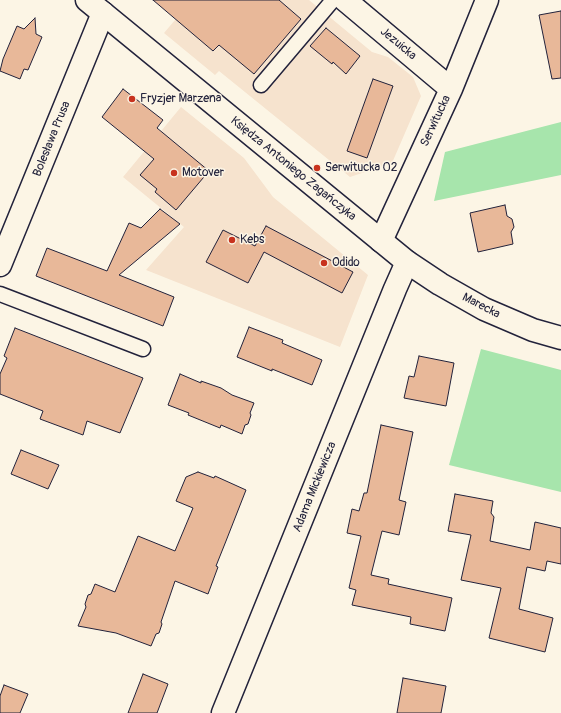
<!DOCTYPE html>
<meta charset="utf-8">
<style>
body{margin:0}
canvas{display:block;background:#fcf5e5}
</style>
<canvas width="561" height="713"></canvas>
<script>
const g = document.querySelector('canvas').getContext('2d');
g.lineJoin = 'round';
function fillPath(path, color) { g.fillStyle = color; g.fill(path, 'evenodd'); }
const shape = rows => new Path2D(rows.map(r => 'M' + r).join(''));
function strokePath(path, color, width, dash) { g.strokeStyle = color; g.lineWidth = width; g.lineCap = dash ? 'butt' : 'round'; g.setLineDash(dash || []); g.stroke(path); }
function write(font, color, halo, rows, align = 'center') {
  g.font = font + ' Pangolin,sans-serif'; g.lineWidth = 3; g.setLineDash([]); g.textBaseline = 'middle'; g.strokeStyle = halo; g.fillStyle = color; for (const [text, x, y, turn = 0] of rows) {
    g.save(); g.translate(x, y); g.rotate((+turn || 0) * Math.PI / 180); g.textAlign = isNaN(turn) ? turn : align; if (halo) g.strokeText(text, 0, 0); g.fillText(text, 0, 0); g.restore();
  }
}
const built = shape([
 [192,0,309,0,372,52,388,57,413,77,421,96,392,163,350,177,219,71,215,75,164,33],
 [181,107,244,158,273,197,368,275,340,347,146,270,184,227,123,177]
]);
const green = shape([
 [561,122,561,175,434,201,445,152],
 [481,349,561,370,561,492,449,465]
]);
const building = shape([
 [153,0,279,0,301,19,254,74,219,45,213,51,153,0],
 [561,11,561,78,552,79,539,15,561,11],
 [35,18,36,34,42,37,28,70,24,69,20,79,0,71,3,59,17,26,24,29,35,18],
 [326,28,360,56,346,74,333,62,332,64,310,46,326,28],
 [373,79,393,86,367,158,347,151,373,79],
 [123,89,163,120,157,128,209,171,176,210,155,192,157,189,140,175,154,159,102,117,123,89],
 [505,205,507,216,512,219,514,227,511,232,513,244,478,252,470,213,505,205],
 [160,209,180,224,119,275,174,297,163,326,36,276,47,248,107,271,129,223,141,228,160,209],
 [266,226,353,272,342,293,264,252,248,283,206,262,223,230,255,246,266,226],
 [249,327,283,340,282,343,322,360,312,385,272,369,272,371,237,357,249,327],
 [15,328,143,378,120,433,87,421,83,435,40,419,43,411,0,394,0,374,7,358,4,356,15,328],
 [419,356,454,363,446,406,404,398,409,376,414,377,419,356],
 [180,374,201,383,201,381,221,388,232,395,254,403,250,413,251,415,248,424,245,425,242,434,221,425,220,428,188,415,189,413,168,405,180,374],
 [381,425,413,432,399,500,406,502,399,535,382,531,371,575,389,579,388,584,452,598,445,631,410,624,411,617,352,605,356,590,349,588,361,536,347,533,352,509,359,511,364,493,367,493,381,425],
 [21,450,59,465,48,489,11,474,21,450],
 [198,472,214,478,215,476,246,490,226,541,216,566,218,567,208,594,175,581,161,622,162,624,159,633,156,634,151,646,116,633,78,626,86,607,85,604,88,595,91,594,95,584,115,592,138,536,175,551,193,508,176,501,186,477,198,472],
 [455,494,493,501,491,513,494,517,490,541,530,550,535,522,561,528,561,564,547,561,545,571,527,567,519,609,553,618,545,652,489,638,501,588,461,580,471,535,448,531,455,494],
 [143,674,168,684,157,713,128,713,143,674],
 [403,678,446,686,441,713,397,713,403,678],
 [4,685,28,694,20,713,0,713,0,696,4,685]
]);
const lane = shape([
 [261,85,333,0],
 [0,294,143,349]
]);
const street = shape([
 [345,0,451,89],
 [381,241,451,89,487,0],
 [0,265,103,13],
 [223,713,395,289,407,262]
]);
const secondary = shape([
 [87,0,407,262,440,284,484,309,533,330,561,338]
]);
const markers = [
 [132,99,4,"#c8321e"],
 [317,168,4,"#c8321e"],
 [174,173,4,"#c8321e"],
 [232,240,4,"#c8321e"],
 [324,263,4,"#c8321e"]
];
const streetNames = [
 ["Jezuicka",398,44,40],
 ["Serwitucka",436,121,-65],
 ["Bolesława Prusa",52,139,-68],
 ["Księdza Antoniego Zagańczyka",293,169,39],
 ["Marecka",481,306,27],
 ["Adama Mickiewicza",315,487,-68]
];
const poiNames = [
 ["Fryzjer Marzena",140,99],
 ["Serwitucka 02",325,168],
 ["Motover",182,173],
 ["Kebs",240,240],
 ["Odido",332,263]
];
fillPath(built, '#f6e3ce');
fillPath(green, '#a7e5ac');
fillPath(building, '#e8b899');
strokePath(building, '#22223b', 1);
strokePath(lane, '#22223b', 17);
strokePath(street, '#22223b', 25);
strokePath(secondary, '#22223b', 25);
strokePath(lane, '#fcf5e5', 14);
strokePath(street, '#fcf5e5', 22);
strokePath(secondary, '#fcf5e5', 22);
for (const [x, y, r, color] of markers) { const dot = new Path2D(); dot.arc(x, y, r, 0, 2 * Math.PI); g.fillStyle = color; g.fill(dot); strokePath(dot, '#fcf5e5', 1.5); }
write('12px', '#22223b', '#fcf5e5', streetNames);
write('12px', '#22223b', '#fcf5e5', poiNames, 'left');
</script>
